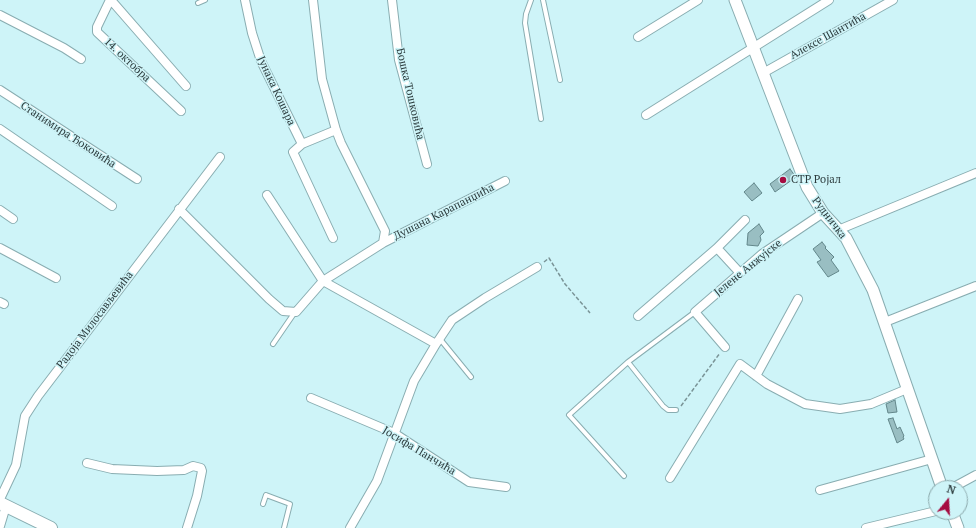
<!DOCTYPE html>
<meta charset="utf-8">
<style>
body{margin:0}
#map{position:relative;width:976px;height:528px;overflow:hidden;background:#cef4f8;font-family:"PT Serif",serif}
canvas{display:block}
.north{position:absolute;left:928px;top:480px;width:40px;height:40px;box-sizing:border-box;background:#cef4f8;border:1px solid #8daaad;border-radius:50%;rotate:18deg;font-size:11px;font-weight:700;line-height:16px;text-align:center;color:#2c3b3d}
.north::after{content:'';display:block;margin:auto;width:14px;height:18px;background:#a50c41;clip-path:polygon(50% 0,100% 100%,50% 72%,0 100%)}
</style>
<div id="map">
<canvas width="976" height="528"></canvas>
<div class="north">N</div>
</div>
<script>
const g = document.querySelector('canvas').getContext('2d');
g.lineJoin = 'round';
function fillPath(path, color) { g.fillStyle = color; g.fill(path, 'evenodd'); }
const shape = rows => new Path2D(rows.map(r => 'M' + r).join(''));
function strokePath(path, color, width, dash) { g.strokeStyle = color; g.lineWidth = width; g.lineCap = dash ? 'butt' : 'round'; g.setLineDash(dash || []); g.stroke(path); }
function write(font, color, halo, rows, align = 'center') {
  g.font = font + ' "PT Serif",serif'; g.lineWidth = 3; g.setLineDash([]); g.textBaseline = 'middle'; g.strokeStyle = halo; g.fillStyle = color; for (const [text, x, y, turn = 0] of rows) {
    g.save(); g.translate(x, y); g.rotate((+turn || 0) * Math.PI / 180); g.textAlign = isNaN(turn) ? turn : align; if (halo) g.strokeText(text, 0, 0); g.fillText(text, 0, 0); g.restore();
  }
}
const building = shape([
 [790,169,796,177,775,192,770,184,790,169],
 [754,183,762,193,752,201,744,192,754,183],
 [759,224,764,232,760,236,761,240,758,246,747,245,748,233,759,224],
 [822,242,826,247,825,248,834,257,831,260,839,271,828,277,817,262,821,260,813,249,822,242],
 [895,400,897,412,888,413,886,404,895,400],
 [893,418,897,429,900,427,904,436,903,437,904,439,897,443,888,419,893,418]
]);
const path = shape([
 [544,262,549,258,565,284,590,313],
 [681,406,720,353]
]);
const service = shape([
 [531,0,526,14,525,23,541,119],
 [543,0,560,80],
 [198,3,205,0],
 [440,339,471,377],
 [273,344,295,312],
 [676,410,668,410,663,406,628,362,695,312],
 [624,476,569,415,628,362],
 [263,504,266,495,290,504,284,528]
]);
const minor = shape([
 [110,0,97,27,97,32,181,111],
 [111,0,186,86],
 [245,0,252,33,261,61,302,144,336,130],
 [313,0,322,79,336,130,341,143,385,231,383,243,323,281,436,344,414,381,377,481,350,528],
 [392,0,399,60,427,164],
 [0,15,64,48,81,59],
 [638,37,698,0],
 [763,73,893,0],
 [0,90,137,179],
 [646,115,829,0],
 [0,129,112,206],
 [302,144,293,152,333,238],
 [179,209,269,299,283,311,296,312,323,281,267,195],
 [0,210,13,219],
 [838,230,976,173],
 [383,243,505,181],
 [0,248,56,278],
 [717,248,740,273],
 [0,302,4,304],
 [638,316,717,248,745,220],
 [885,322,976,286],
 [436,344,452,320,485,298,537,267],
 [725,347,695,312,762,254,823,213],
 [756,376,798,299],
 [311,398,394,433,469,482,506,487],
 [87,463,112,469,157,471,184,470,193,466,201,468,202,471,197,496,187,528],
 [670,478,740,364,767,384,805,404,840,409,871,404,907,389],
 [952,488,976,475],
 [820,490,932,459],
 [0,499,16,465,25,416,38,396,220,157],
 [0,526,6,506],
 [866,528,936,511]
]);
const tertiary = shape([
 [735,0,807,187,823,213,846,238,873,290,942,488],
 [952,512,958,528]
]);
const secondary = shape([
 [0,503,51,528]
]);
const markers = [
 [783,180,4,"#a50c41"]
];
const streetNames = [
 ["Алексе Шантића",828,36,-29],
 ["14. октобра",127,60,43],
 ["Јунака Кошара",276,91,65],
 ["Бошка Тошковића",410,94,77],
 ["Станимира Ђоковића",68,135,33],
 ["Душана Карапанџића",444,212,-27],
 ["Рудничка",829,218,53],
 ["Јелене Анжујске",748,268,-39],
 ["Радоја Милосављевића",95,320,-53],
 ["Јосифа Панчића",419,451,31]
];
const poiNames = [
 ["СТР Ројал",791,180]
];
fillPath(building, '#99bec2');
strokePath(building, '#63878b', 1);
strokePath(service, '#89adb1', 6);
strokePath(minor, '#89adb1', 10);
strokePath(tertiary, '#89adb1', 13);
strokePath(secondary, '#89adb1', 14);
strokePath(path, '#7a9497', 1.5, [4, 2]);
strokePath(service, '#fff', 4);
strokePath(minor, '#fff', 8);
strokePath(tertiary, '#fff', 11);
strokePath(secondary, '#fff', 12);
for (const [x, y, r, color] of markers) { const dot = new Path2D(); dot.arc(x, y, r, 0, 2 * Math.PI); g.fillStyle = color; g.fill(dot); strokePath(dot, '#cef4f8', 1.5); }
write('11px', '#2c3b3d', '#cef4f8', streetNames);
write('11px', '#2c3b3d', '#cef4f8', poiNames, 'left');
</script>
